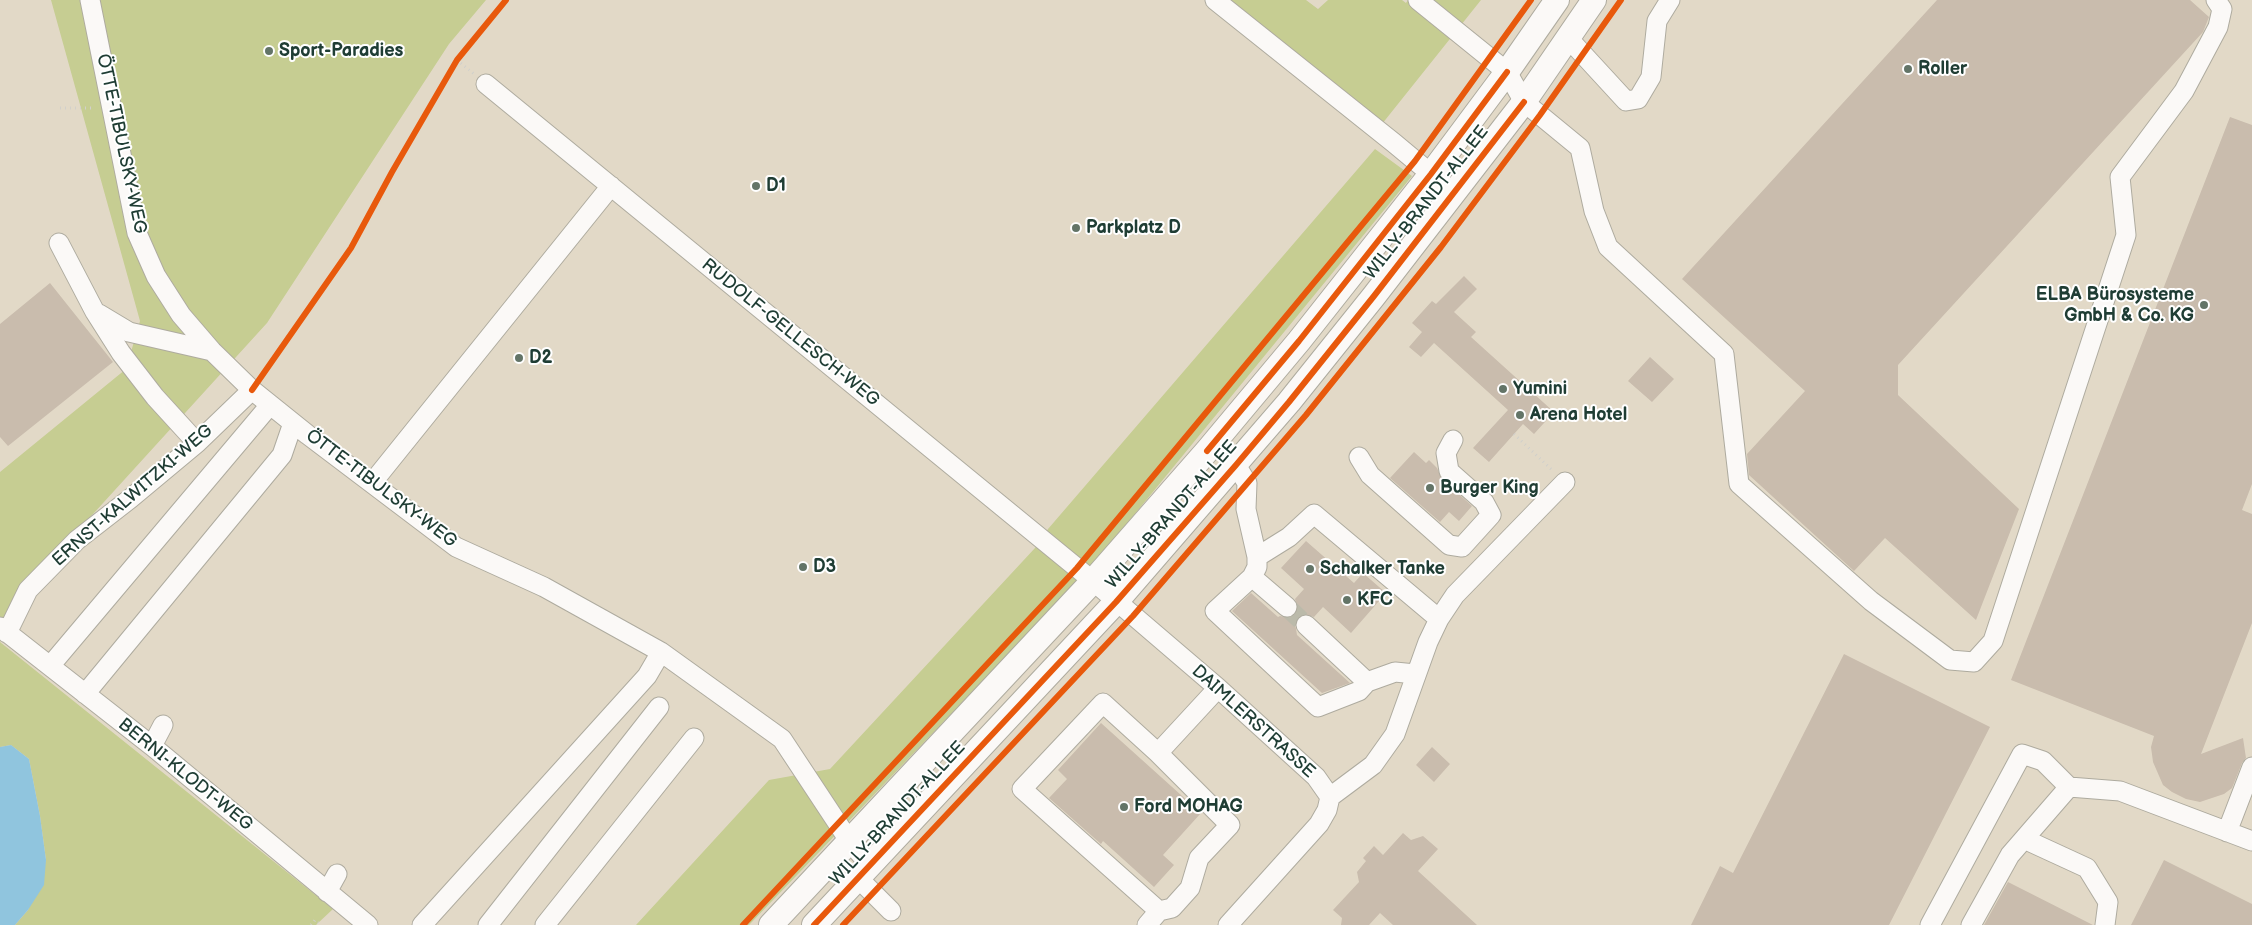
<!DOCTYPE html>
<meta charset="utf-8">
<style>
body{margin:0}
canvas{display:block;background:#e2d9c7}
</style>
<canvas width="2252" height="925"></canvas>
<script>
const g = document.querySelector('canvas').getContext('2d');
g.lineJoin = 'round';
function fillPath(path, color) { g.fillStyle = color; g.fill(path, 'evenodd'); }
const shape = rows => new Path2D(rows.map(r => 'M' + r).join(''));
function strokePath(path, color, width, dash) { g.strokeStyle = color; g.lineWidth = width; g.lineCap = dash ? 'butt' : 'round'; g.setLineDash(dash || []); g.stroke(path); }
function write(font, color, halo, rows, align = 'center') {
  g.font = font + ' "Balsamiq Sans",sans-serif'; g.lineWidth = 4; g.setLineDash([]); g.textBaseline = 'middle'; g.strokeStyle = halo; g.fillStyle = color; for (const [text, x, y, turn = 0] of rows) {
    g.save(); g.translate(x, y); g.rotate((+turn || 0) * Math.PI / 180); g.textAlign = isNaN(turn) ? turn : align; if (halo) g.strokeText(text, 0, 0); g.fillText(text, 0, 0); g.restore();
  }
}
const green = shape([
 [51,0,486,0,449,44,267,323,53,558,0,642,333,909,316,925,15,925,28,910,46,860,40,816,29,759,11,745,0,747,0,472,126,369,140,321],
 [1228,0,1306,0,1318,9,1328,0,1402,0,1406,3,1408,0,1481,0,1382,124],
 [1375,149,1412,176,1093,565,848,822,749,925,636,925,769,780,830,769,1035,548,1048,529]
]);
const water = shape([
 [11,745,29,759,40,816,46,860,44,885,28,910,15,925,0,925,0,747]
]);
const building = shape([
 [1937,0,2190,0,2209,17,2203,32,1898,365,1898,395,2019,509,1976,620,1885,538,1854,571,1749,475,1747,454,1805,391,1682,279],
 [2230,117,2252,125,2252,484,2242,510,2252,514,2252,623,2201,754,2243,738,2246,758,2242,763,2232,788,2224,794,2200,802,2186,799,2172,792,2163,785,2153,762,2151,747,2154,736,2011,680],
 [1464,276,1477,289,1454,312,1476,332,1471,337,1554,412,1534,434,1523,424,1489,462,1473,448,1508,410,1434,343,1421,357,1409,347,1422,332,1412,323,1432,301,1436,304],
 [50,283,113,362,8,446,0,437,0,324],
 [1650,357,1674,379,1652,402,1628,381],
 [1414,452,1426,463,1429,460,1437,468,1442,479,1472,506,1459,521,1449,512,1440,522,1390,478],
 [1306,541,1354,583,1363,573,1386,593,1351,633,1323,607,1314,617,1303,614,1298,618,1295,623,1297,635,1350,683,1322,693,1232,611,1251,593,1278,617,1280,616,1290,618,1295,615,1298,609,1295,599,1304,589,1281,568],
 [1844,654,1990,727,1889,925,1691,925,1720,866,1733,873],
 [1101,723,1201,813,1163,855,1174,865,1154,887,1103,841,1101,844,1049,798,1067,779,1058,770],
 [1432,747,1450,764,1434,782,1416,765],
 [1403,833,1411,840,1423,836,1438,849,1418,871,1477,925,1393,925,1380,913,1369,925,1341,925,1342,918,1333,910,1359,882,1357,872,1366,861,1363,858,1374,846,1383,855],
 [2164,860,2252,904,2252,925,2131,925],
 [2008,882,2093,925,1984,925]
]);
const minorTunnel = shape([
 [1287,607,1306,625]
]);
const path = shape([
 [457,60,474,74],
 [60,108,95,108],
 [1514,434,1552,470],
 [311,925,315,920,321,925]
]);
const minor = shape([
 [90,0,137,233,156,276,181,315,212,351,252,390,308,435,456,547,544,587,661,652,782,739,850,842,870,865],
 [1215,0,1394,143,1454,193],
 [1418,0,1507,72,1524,102,1580,148,1594,211,1608,247,1724,354,1739,484,1871,601,1950,660,1974,662,1993,641,2126,235,2120,177,2184,91,2218,27,2222,9,2216,0],
 [1568,38,1626,101,1638,99,1651,77,1657,21,1670,0],
 [486,84,1093,581,1218,688,1316,777,1330,797,1327,810,1319,824,1228,925],
 [59,243,95,312,121,353,155,397,197,443],
 [99,314,129,332,212,351],
 [1359,457,1370,475,1449,545,1462,547,1491,515,1484,502,1449,471,1446,453,1453,440],
 [1236,465,1247,483,1246,509,1257,557,1257,567,1252,577,1287,607],
 [372,483,611,186],
 [1257,557,1289,537,1314,514,1439,619],
 [1252,577,1215,611,1318,707,1359,691,1367,682,1306,625],
 [0,627,152,746,368,925],
 [7,633,28,590,77,540,131,498,197,443,252,390],
 [50,666,270,405],
 [1367,682,1395,672,1415,674],
 [85,694,282,455,293,423],
 [152,746,163,725],
 [1158,753,1230,825,1199,858,1190,888,1172,908,1159,911],
 [2069,787,2120,791,2252,841],
 [1330,797,1373,765,1395,734,1428,642,1439,619,1455,595,1565,482],
 [2227,832,2252,767],
 [2024,839,2087,868,2108,902,2105,925],
 [858,878,891,911],
 [327,892,337,874],
 [422,925,647,676,661,652],
 [488,925,659,707],
 [545,925,694,738],
 [1147,925,1159,911,1022,789,1103,703,1158,753,1218,688],
 [1930,925,2022,754,2043,761,2069,787],
 [1971,925,2010,855,2069,787]
]);
const major = shape([
 [771,925,1093,581,1207,451,1299,341,1431,174,1507,72,1557,0],
 [814,925,1116,602,1289,402,1374,296,1524,102,1594,0]
]);
const cycleway = shape([
 [252,390,351,248,392,172,457,60,506,0],
 [1207,451,1299,341,1431,174,1507,72],
 [743,925,1077,568,1415,161,1531,0],
 [814,925,1116,602,1236,465,1289,402,1374,296,1524,102],
 [843,925,1133,616,1306,415,1441,247,1540,115,1621,0]
]);
const markers = [
 [269,51,5,"#637467"],
 [1908,69,5,"#637467"],
 [756,186,5,"#637467"],
 [1076,228,5,"#637467"],
 [2204,305,5,"#637467"],
 [519,358,5,"#637467"],
 [1503,389,5,"#637467"],
 [1520,415,5,"#637467"],
 [1430,488,5,"#637467"],
 [803,567,5,"#637467"],
 [1310,569,5,"#637467"],
 [1347,600,5,"#637467"],
 [1124,807,5,"#637467"]
];
const poiNames = [
 ["Sport-Paradies",279,51],
 ["Roller",1918,69],
 ["D1",766,186],
 ["Parkplatz D",1086,228],
 ["ELBA Bürosysteme",2194,295,"right"],
 ["GmbH & Co. KG",2194,316,"right"],
 ["D2",529,358],
 ["Yumini",1513,389],
 ["Arena Hotel",1530,415],
 ["Burger King",1440,488],
 ["D3",813,567],
 ["Schalker Tanke",1320,569],
 ["KFC",1357,600],
 ["Ford MOHAG",1134,807]
];
const streetNames = [
 ["ÖTTE-TIBULSKY-WEG",121,144,78],
 ["WILLY-BRANDT-ALLEE",1427,203,-52],
 ["RUDOLF-GELLESCH-WEG",790,333,39],
 ["ÖTTE-TIBULSKY-WEG",381,489,37],
 ["ERNST-KALWITZKI-WEG",133,496,-41],
 ["WILLY-BRANDT-ALLEE",1172,515,-49],
 ["DAIMLERSTRASSE",1253,722,42],
 ["BERNI-KLODT-WEG",185,775,39],
 ["WILLY-BRANDT-ALLEE",898,814,-47]
];
fillPath(green, '#c6cd92');
fillPath(water, '#90c5de');
fillPath(building, '#c9bcad');
strokePath(minorTunnel, '#bbbaaa', 19, [19, 9]);
strokePath(minor, '#aeab9f', 21);
strokePath(major, '#aeab9f', 26);
strokePath(path, '#d1d0cb', 3, [1, 4]);
strokePath(minor, '#fbf9f7', 19);
strokePath(major, '#fbf9f7', 24);
strokePath(cycleway, '#e8590c', 6);
for (const [x, y, r, color] of markers) { const dot = new Path2D(); dot.arc(x, y, r, 0, 2 * Math.PI); g.fillStyle = color; g.fill(dot); strokePath(dot, '#fff', 2); }
write('bold 18px', '#1f3d34', '#fff', poiNames, 'left');
write('18px', '#1f3d34', '#fff', streetNames);
</script>
